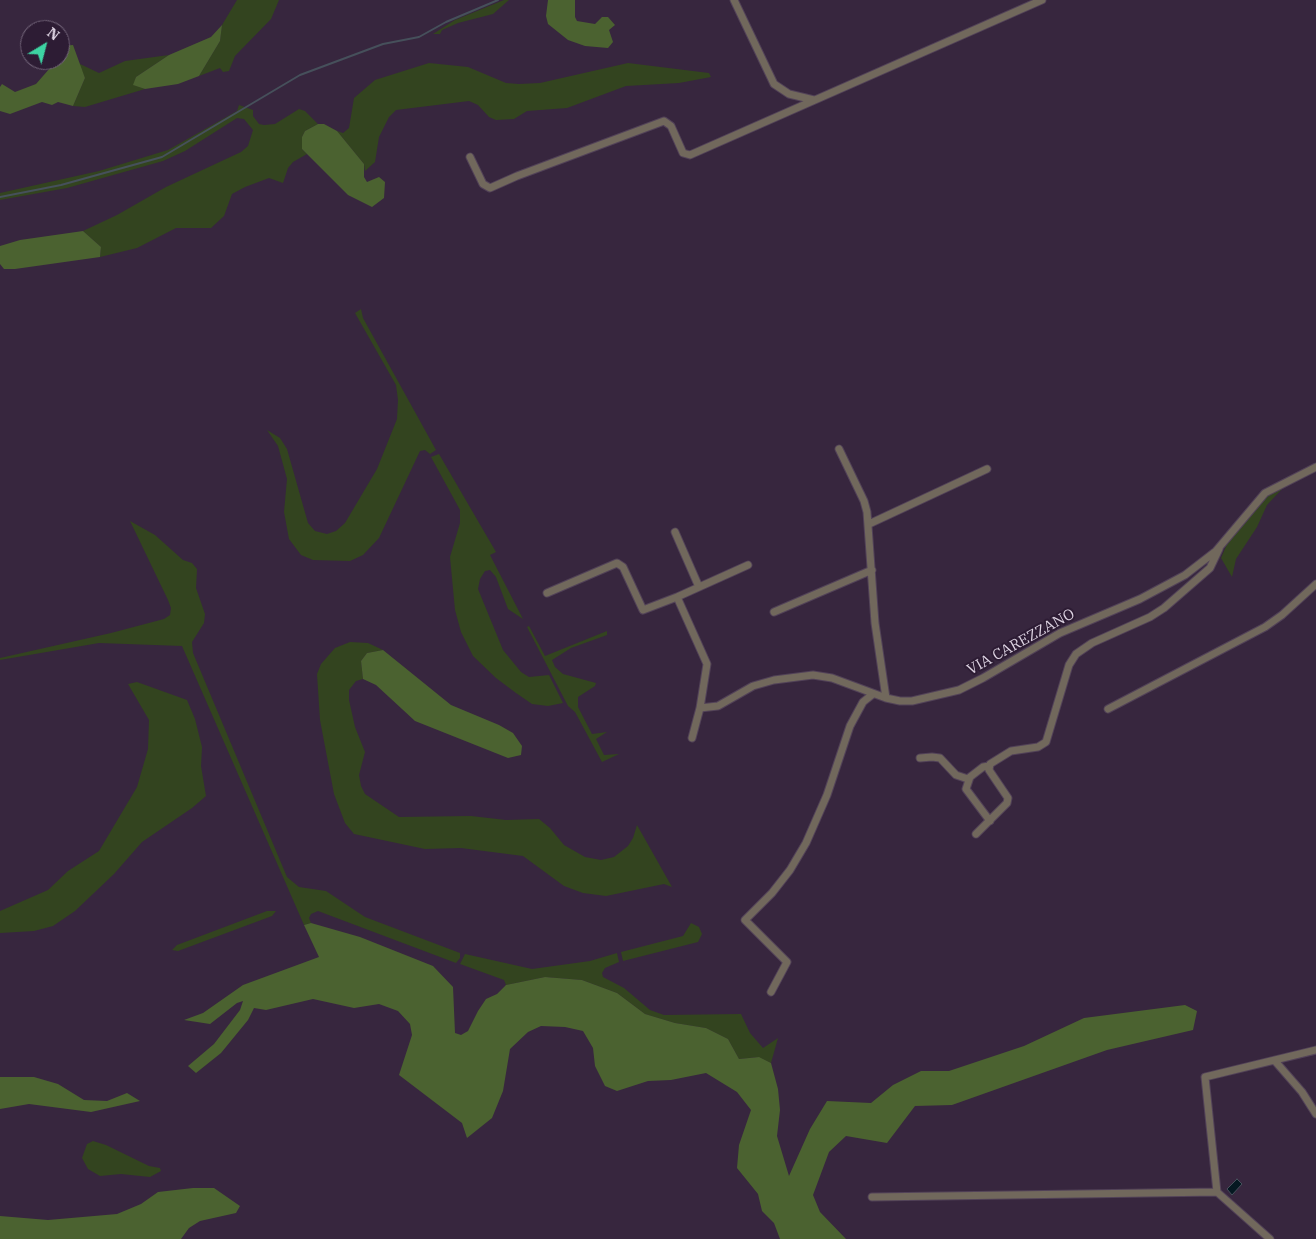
<!DOCTYPE html>
<style>
body{margin:0}
#map{position:relative;width:1316px;height:1239px;overflow:hidden;background:#37263e;font-family:"IBM Plex Serif",serif}
canvas{display:block}
.north{position:absolute;left:20px;top:20px;width:50px;height:50px;box-sizing:border-box;background:#2d1c34;border:1px solid #73657a;border-radius:50%;rotate:37deg;font-size:14px;font-weight:700;line-height:20px;text-align:center;color:#ddd3e2}
.north::after{content:'';display:block;margin:auto;width:18px;height:22px;background:#3dd4a3;clip-path:polygon(50% 0,100% 100%,50% 72%,0 100%)}
</style>
<div id="map">
<canvas width="1316" height="1239"></canvas>
<div class="north">N</div>
</div>
<script>
const g = document.querySelector('canvas').getContext('2d');
g.lineJoin = 'round';
function fillPath(path, color) { g.fillStyle = color; g.fill(path, 'evenodd'); }
const shape = rows => new Path2D(rows.map(r => 'M' + r).join(''));
function strokePath(path, color, width, dash) { g.strokeStyle = color; g.lineWidth = width; g.lineCap = dash ? 'butt' : 'round'; g.setLineDash(dash || []); g.stroke(path); }
function write(font, color, halo, rows, align = 'center') {
  g.font = font + ' "IBM Plex Serif",serif'; g.lineWidth = 4; g.setLineDash([]); g.textBaseline = 'middle'; g.strokeStyle = halo; g.fillStyle = color; for (const [text, x, y, turn = 0] of rows) {
    g.save(); g.translate(x, y); g.rotate((+turn || 0) * Math.PI / 180); g.textAlign = isNaN(turn) ? turn : align; if (halo) g.strokeText(text, 0, 0); g.fillText(text, 0, 0); g.restore();
  }
}
const green = shape([
 [237,0,279,0,271,19,235,56,229,71,223,72,220,68,199,76,220,41,222,25],
 [504,0,509,0,493,14,458,23,442,30,440,34,433,34,455,20],
 [169,55,136,77,134,85,145,89,85,107,73,106,85,78,78,63,99,73,125,61],
 [429,63,468,67,506,83,519,84,540,83,628,63,709,73,711,77,679,83,626,86,567,108,527,111,514,119,496,120,489,117,478,105,469,101,396,110,389,117,379,137,375,162,365,171,364,164,337,131,343,133,349,128,354,98,375,80],
 [239,105,253,110,253,116,259,124,264,125,275,124,299,109,305,111,318,124,305,131,302,137,302,149,307,154,293,162,288,168,283,183,269,178,245,187,232,194,224,216,211,228,176,228,137,248,100,257,101,247,83,231,117,215,166,187,241,152,248,146,253,130,244,119,237,118,185,151,163,161,67,188,0,200,0,193,99,171,168,150,237,111],
 [361,309,363,318,436,450,430,454,425,450,420,451,379,538,363,555,350,561,313,560,301,555,289,539,284,512,287,479,278,446,267,430,280,438,287,449,308,523,315,531,327,534,336,531,345,523,377,469,397,419,398,400,396,385,355,313],
 [439,454,496,552,490,555,523,619,508,609,496,577,490,570,485,571,480,579,478,589,503,650,521,672,529,677,549,675,563,703,548,706,532,704,516,693,496,678,473,656,461,632,455,610,450,557,460,523,460,510,431,457],
 [1283,488,1267,505,1257,527,1236,559,1232,577,1221,558,1230,537,1267,495],
 [130,521,155,535,183,560,192,563,197,569,196,588,205,614,204,623,192,642,193,653,287,877,299,887,326,891,365,917,460,953,460,958,456,963,318,911,311,914,309,918,311,923,304,925,182,646,99,643,0,660,0,658,111,633,164,619,170,615,171,608,168,600],
 [529,626,545,656,607,631,607,635,571,648,552,660,555,667,563,674,596,683,595,686,578,697,578,707,592,734,607,732,596,739,604,755,619,754,602,762,575,712,568,706,527,627],
 [350,642,368,643,383,650,367,653,361,661,363,679,356,681,349,690,349,700,355,727,365,752,359,775,361,786,365,794,399,817,471,816,506,820,539,819,550,828,564,845,585,857,601,860,614,857,628,846,633,838,637,825,672,887,664,884,606,896,583,893,564,886,523,856,461,848,425,849,354,834,345,823,334,794,320,720,317,674,321,664,335,648],
 [137,682,187,700,195,719,202,747,201,766,206,796,192,808,142,842,114,874,75,911,53,926,34,931,0,933,0,911,48,890,68,871,99,851,137,787,148,749,149,720,128,684],
 [267,911,276,911,272,916,178,951,172,950,177,945],
 [691,923,699,927,702,934,698,942,623,961,621,952,683,936],
 [617,953,619,962,605,968,602,973,603,977,624,988,650,1010,664,1015,741,1014,750,1033,763,1048,778,1038,771,1063,758,1057,739,1059,728,1039,706,1028,675,1023,645,1014,617,993,582,980,545,977,506,985,504,980,460,964,465,954,532,969,590,961],
 [93,1141,106,1145,149,1166,160,1168,161,1171,150,1177,121,1174,100,1176,88,1169,82,1158,87,1144]
]);
const forest = shape([
 [548,0,575,0,575,17,577,21,595,24,602,17,608,17,615,25,609,30,613,42,608,48,585,46,568,40,548,24,546,16],
 [222,25,220,41,199,76,178,84,145,89,133,85,136,77,169,55,211,37],
 [73,45,85,78,73,106,58,102,52,105,42,102,10,114,0,111,0,87,2,84,15,92,36,84,50,68,63,62,61,46],
 [318,124,324,124,337,131,364,164,364,177,367,182,379,177,385,182,384,198,372,207,348,195,302,149,302,137,305,131],
 [83,231,101,247,100,257,15,269,4,269,0,264,0,246,20,240],
 [383,650,451,705,499,725,513,733,522,746,521,755,508,758,415,721,376,685,363,679,361,661,367,653],
 [311,923,360,937,433,966,453,987,455,1033,461,1035,468,1031,478,1011,486,999,497,994,506,985,545,977,582,980,617,993,645,1014,675,1023,706,1028,728,1039,739,1059,759,1057,771,1063,778,1089,780,1110,777,1136,789,1176,810,1129,827,1101,871,1103,893,1085,921,1071,949,1071,1024,1046,1084,1018,1185,1005,1197,1011,1193,1030,1107,1050,952,1105,915,1106,887,1143,846,1136,829,1152,813,1195,820,1212,846,1239,780,1239,774,1223,762,1211,758,1194,737,1168,739,1145,751,1110,737,1092,706,1073,671,1080,648,1081,617,1091,605,1086,595,1066,593,1048,583,1031,565,1027,541,1026,528,1032,510,1049,503,1091,492,1118,467,1138,462,1123,399,1075,412,1035,410,1024,398,1011,379,1004,354,1008,313,999,266,1010,254,1008,248,1020,221,1053,196,1073,188,1066,214,1044,240,1010,243,1001,237,1003,210,1024,184,1020,203,1013,243,985,319,957,304,925],
 [0,1077,34,1077,58,1084,84,1100,107,1101,127,1093,140,1101,91,1112,29,1104,0,1109],
 [193,1188,214,1188,240,1206,236,1213,200,1221,189,1228,181,1239,0,1239,0,1216,48,1220,117,1214,141,1204,158,1192]
]);
const water = shape([
 [1237,1179,1242,1184,1232,1195,1227,1189,1237,1179]
]);
const stream = shape([
 [0,197,61,185,162,157,300,75,383,44,419,37,446,22,498,0]
]);
const street = shape([
 [734,0,774,84,789,94,814,100],
 [470,157,483,184,490,188,517,176,664,121,671,126,683,153,690,155,1042,0],
 [839,449,864,501,867,512,875,623,886,698],
 [869,524,987,469],
 [675,532,699,587],
 [547,593,617,563,623,567,643,610,677,597],
 [774,612,872,570],
 [700,708,718,706,753,686,774,680,813,675,832,678,886,698,900,701,912,701,959,690,983,678,1060,633,1140,599,1185,575,1216,551,1265,493,1316,467],
 [1108,709,1265,627,1282,615,1316,584],
 [692,738,700,708,707,664,677,597,748,565],
 [920,758,932,757,940,758,956,775,968,779],
 [989,766,983,767,970,777,966,789,990,821],
 [976,834,1007,803,1008,798,989,770,990,764,1011,751,1038,747,1046,742,1069,665,1076,654,1092,643,1150,617,1164,608,1210,568,1219,549],
 [771,992,787,962,745,920,772,893,790,870,806,843,827,795,850,726,863,702,873,694],
 [1275,1061,1302,1092,1316,1114],
 [1217,1192,1205,1077,1316,1050],
 [872,1197,1217,1192,1270,1239]
]);
const streetNames = [
 ["VIA CAREZZANO",1021,642,-29]
];
fillPath(green, '#33441f');
fillPath(forest, '#4b6230');
fillPath(water, '#051821');
strokePath(water, '#46505b', 1);
strokePath(stream, '#46505b', 2);
strokePath(street, '#524258', 9);
strokePath(street, '#71685c', 7);
write('15px', '#ddd3e2', '#2d1c34', streetNames);
</script>
